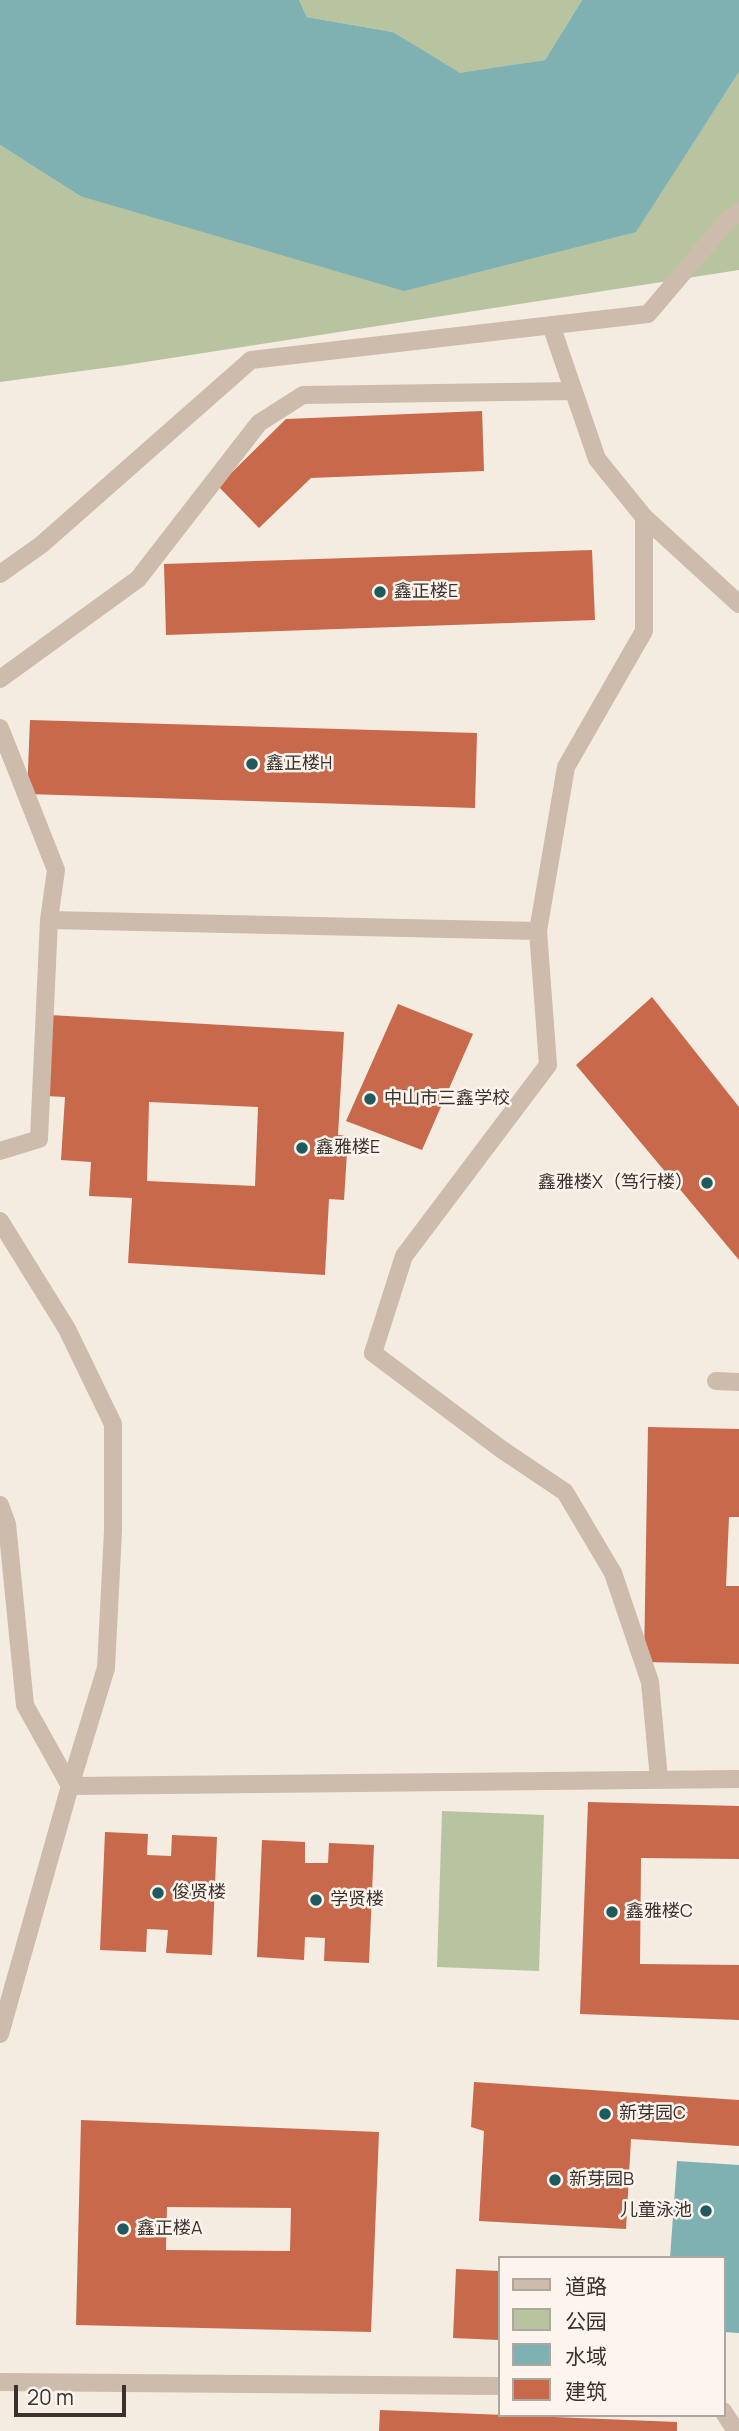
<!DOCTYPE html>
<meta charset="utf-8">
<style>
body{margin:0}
#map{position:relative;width:739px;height:2431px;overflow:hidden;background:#f4ebe1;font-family:Manrope,"Noto Sans SC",sans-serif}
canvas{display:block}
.legend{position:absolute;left:498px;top:2256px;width:228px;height:161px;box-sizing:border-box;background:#fbf5ee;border:2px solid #aea6a0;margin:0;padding:9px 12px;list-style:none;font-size:21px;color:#3b302b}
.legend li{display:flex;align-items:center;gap:14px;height:35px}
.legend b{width:35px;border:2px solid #aea6a0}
.scale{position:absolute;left:14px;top:2385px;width:112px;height:32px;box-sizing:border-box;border:4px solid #3b302b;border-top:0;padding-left:9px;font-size:21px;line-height:24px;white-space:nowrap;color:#3b302b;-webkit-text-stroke:5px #fbf5ee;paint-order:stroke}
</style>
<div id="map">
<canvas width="739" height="2431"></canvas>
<ul class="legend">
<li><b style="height:9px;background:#cdbbac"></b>道路</li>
<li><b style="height:19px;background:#b8c4a0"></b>公园</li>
<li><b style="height:19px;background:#7fb0b2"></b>水域</li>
<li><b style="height:19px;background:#c8694b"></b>建筑</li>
</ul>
<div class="scale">20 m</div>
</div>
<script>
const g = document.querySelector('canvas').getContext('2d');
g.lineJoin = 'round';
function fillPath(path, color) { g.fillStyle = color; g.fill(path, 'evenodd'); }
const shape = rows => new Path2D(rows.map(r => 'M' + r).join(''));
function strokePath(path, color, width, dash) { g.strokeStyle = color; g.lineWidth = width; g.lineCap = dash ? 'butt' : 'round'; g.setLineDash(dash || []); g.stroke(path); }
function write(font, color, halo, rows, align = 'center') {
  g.font = font + ' Manrope,"Noto Sans SC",sans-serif'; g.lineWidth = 5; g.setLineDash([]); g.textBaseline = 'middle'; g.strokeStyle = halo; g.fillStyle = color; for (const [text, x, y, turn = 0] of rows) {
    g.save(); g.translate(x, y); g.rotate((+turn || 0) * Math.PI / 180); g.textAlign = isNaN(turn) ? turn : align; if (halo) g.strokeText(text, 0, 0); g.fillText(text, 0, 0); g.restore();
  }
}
const green = shape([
 [299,0,582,0,545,60,460,74,393,32,307,17],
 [739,72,739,270,126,365,0,382,0,145,80,196,636,231],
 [442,1811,544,1815,539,1971,437,1967]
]);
const water = shape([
 [0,0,299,0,307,17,393,32,460,73,545,60,582,0,739,0,739,72,636,232,404,291,80,196,0,145],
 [677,2161,739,2165,739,2333,723,2332,723,2258,670,2258]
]);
const building = shape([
 [482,411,484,471,311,478,259,528,218,486,286,419],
 [592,550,595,620,166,635,164,564],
 [30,720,477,733,475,808,27,794],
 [652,997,739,1107,739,1260,576,1065],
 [398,1004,473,1034,422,1150,346,1121],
 [50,1015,344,1032,338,1135,348,1136,344,1200,329,1199,325,1275,128,1263,132,1198,89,1196,91,1162,61,1160,65,1097,46,1096],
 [149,1102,258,1107,255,1186,147,1181],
 [648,1427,739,1429,739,1517,729,1517,726,1586,739,1586,739,1664,644,1662],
 [588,1802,739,1806,739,1859,641,1858,640,1964,739,1965,739,2020,580,2014],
 [105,1832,148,1834,147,1855,171,1856,172,1835,217,1837,212,1955,166,1953,168,1930,147,1929,146,1952,100,1950],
 [262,1840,305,1842,305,1863,328,1863,329,1843,374,1845,369,1963,324,1961,325,1938,305,1937,304,1960,257,1957],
 [474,2082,739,2100,739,2146,631,2139,626,2229,479,2221,484,2131,471,2127],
 [81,2120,379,2132,371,2332,76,2325],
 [167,2207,291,2208,290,2251,166,2250],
 [456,2269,499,2271,499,2340,453,2338],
 [380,2410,677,2422,677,2431,379,2431]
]);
const minor = shape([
 [551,325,597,459,644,517,644,631,566,767,538,931,548,1065,404,1256,373,1353,501,1449,565,1492,613,1573,650,1682,659,1779],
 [644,517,739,604],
 [0,574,41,545,251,360,648,314,726,222,739,212],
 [0,679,138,579,259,423,303,395,574,391],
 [0,728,56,870,49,920,39,1139,0,1151],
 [49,920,538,931],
 [0,1221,67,1329,113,1424,113,1531,106,1668,70,1786],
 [716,1381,739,1382],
 [0,1505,7,1524,25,1705,70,1786],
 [0,2034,70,1786,739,1779],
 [0,2382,499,2386],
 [723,2411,736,2431]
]);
const markers = [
 [380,592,7,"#1f5a5e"],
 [252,764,7,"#1f5a5e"],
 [370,1099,7,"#1f5a5e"],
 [302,1148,7,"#1f5a5e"],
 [707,1183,7,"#1f5a5e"],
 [158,1893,7,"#1f5a5e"],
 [316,1900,7,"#1f5a5e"],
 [612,1912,7,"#1f5a5e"],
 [605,2114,7,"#1f5a5e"],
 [555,2180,7,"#1f5a5e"],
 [706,2211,7,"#1f5a5e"],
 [123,2229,7,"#1f5a5e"]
];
const poiNames = [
 ["鑫正楼E",394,592],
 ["鑫正楼H",266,764],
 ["中山市三鑫学校",384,1099],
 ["鑫雅楼E",316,1148],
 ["鑫雅楼X（笃行楼）",693,1183,"right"],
 ["俊贤楼",172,1893],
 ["学贤楼",330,1900],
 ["鑫雅楼C",626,1912],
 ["新芽园C",619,2114],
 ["新芽园B",569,2180],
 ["儿童泳池",692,2211,"right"],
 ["鑫正楼A",137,2229]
];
fillPath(green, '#b8c4a0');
fillPath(water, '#7fb0b2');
fillPath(building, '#c8694b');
strokePath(minor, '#cdbbac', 18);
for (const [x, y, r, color] of markers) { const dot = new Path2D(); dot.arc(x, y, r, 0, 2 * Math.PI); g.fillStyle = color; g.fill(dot); strokePath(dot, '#fbf5ee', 2.5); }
write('18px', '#3b302b', '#fbf5ee', poiNames, 'left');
</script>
